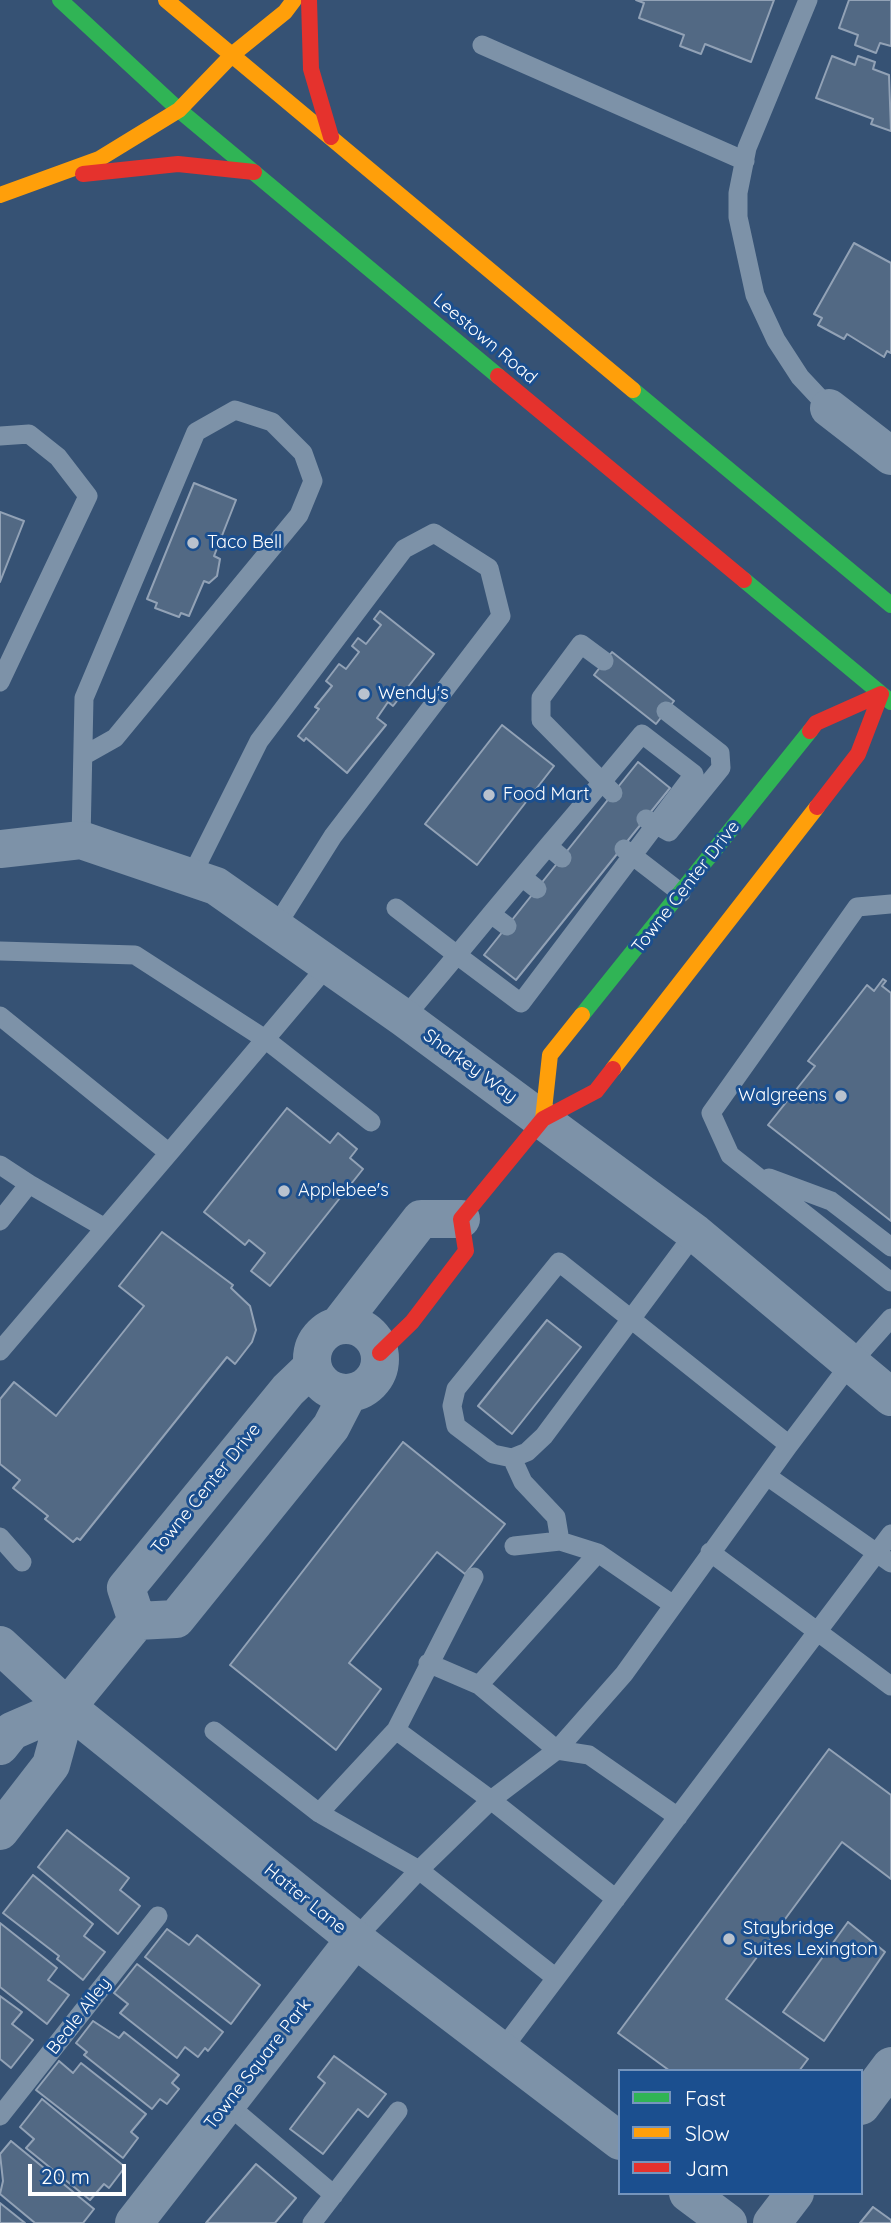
<!DOCTYPE html>
<style>
body{margin:0}
#map{position:relative;width:891px;height:2223px;overflow:hidden;background:#365274;font-family:Quicksand,sans-serif}
canvas{display:block}
.legend{position:absolute;left:618px;top:2069px;width:245px;height:126px;box-sizing:border-box;background:#1b4f8f;border:2px solid #7695bc;margin:0;padding:9px 12px;list-style:none;font-size:21px;color:#fff}
.legend li{display:flex;align-items:center;gap:14px;height:35px}
.legend b{width:35px;border:2px solid #7695bc}
.scale{position:absolute;left:28px;top:2164px;width:98px;height:32px;box-sizing:border-box;border:4px solid #fff;border-top:0;padding-left:9px;font-size:21px;line-height:24px;white-space:nowrap;color:#fff;-webkit-text-stroke:5px #1b4f8f;paint-order:stroke}
</style>
<div id="map">
<canvas width="891" height="2223"></canvas>
<ul class="legend">
<li><b style="height:9px;background:#30b455"></b>Fast</li>
<li><b style="height:9px;background:#ff9f0a"></b>Slow</li>
<li><b style="height:9px;background:#e5322d"></b>Jam</li>
</ul>
<div class="scale">20 m</div>
</div>
<script>
const g = document.querySelector('canvas').getContext('2d');
g.lineJoin = 'round';
function fillPath(path, color) { g.fillStyle = color; g.fill(path, 'evenodd'); }
const shape = rows => new Path2D(rows.map(r => 'M' + r).join(''));
function strokePath(path, color, width, dash) { g.strokeStyle = color; g.lineWidth = width; g.lineCap = dash ? 'butt' : 'round'; g.setLineDash(dash || []); g.stroke(path); }
function write(font, color, halo, rows, align = 'center') {
  g.font = font + ' Quicksand,sans-serif'; g.lineWidth = 6; g.setLineDash([]); g.textBaseline = 'middle'; g.strokeStyle = halo; g.fillStyle = color; for (const [text, x, y, turn = 0] of rows) {
    g.save(); g.translate(x, y); g.rotate((+turn || 0) * Math.PI / 180); g.textAlign = isNaN(turn) ? turn : align; if (halo) g.strokeText(text, 0, 0); g.fillText(text, 0, 0); g.restore();
  }
}
const building = shape([
 [636,0,774,0,751,62,705,44,701,54,680,46,684,35,639,18,644,3,636,0],
 [849,0,891,0,891,46,880,43,876,53,855,45,858,35,839,28,849,0],
 [832,56,855,65,858,56,875,62,873,69,889,75,891,131,871,124,873,119,816,98,832,56],
 [854,243,891,263,891,353,887,351,884,357,847,334,844,339,818,325,822,318,814,314,854,243],
 [194,483,236,500,214,556,220,559,217,576,209,583,204,581,189,616,181,613,179,617,155,608,157,603,147,599,194,483],
 [0,512,24,521,0,582,0,512],
 [380,611,434,654,393,706,388,702,377,718,386,725,347,773,306,738,304,741,298,736,319,709,315,707,332,686,326,681,339,664,346,669,359,652,352,646,358,638,366,644,381,625,374,619,380,611],
 [612,652,674,701,656,724,594,675,612,652],
 [502,725,554,766,477,865,425,824,502,725],
 [638,762,670,788,516,980,484,955,638,762],
 [883,979,886,981,882,986,891,993,891,1221,768,1125,815,1066,808,1061,867,985,874,991,883,979],
 [287,1108,330,1143,338,1133,357,1149,350,1158,363,1169,270,1286,251,1271,265,1253,249,1240,245,1245,204,1212,287,1108],
 [162,1232,233,1285,231,1288,250,1306,256,1330,252,1342,235,1364,227,1357,80,1540,77,1538,73,1542,45,1519,48,1516,13,1488,20,1480,0,1464,0,1399,14,1382,56,1416,144,1306,119,1286,162,1232],
 [547,1320,581,1347,512,1434,478,1406,547,1320],
 [403,1442,505,1524,465,1574,437,1552,349,1663,381,1689,336,1750,230,1665,403,1442],
 [829,1749,891,1795,891,1879,842,1842,726,1999,808,2059,799,2071,670,2071,618,2033,829,1749],
 [67,1830,129,1878,120,1890,140,1906,118,1934,38,1867,67,1830],
 [33,1875,93,1924,84,1936,105,1952,83,1980,57,1959,59,1956,3,1913,33,1875],
 [848,1922,885,1952,824,2041,783,2012,848,1922],
 [0,1923,57,1968,48,1980,69,1995,47,2024,0,1987,0,1923],
 [167,1929,189,1945,197,1935,260,1985,231,2024,145,1957,167,1929],
 [137,1964,223,2032,208,2051,205,2048,198,2057,185,2047,177,2058,120,2013,128,2004,114,1993,137,1964],
 [0,1996,22,2012,12,2024,33,2040,11,2068,0,2059,0,1996],
 [93,2021,119,2038,124,2032,179,2075,172,2083,179,2089,167,2104,160,2099,152,2109,84,2055,87,2052,76,2043,93,2021],
 [334,2056,386,2094,368,2117,358,2109,323,2154,290,2129,325,2083,318,2077,334,2056],
 [59,2061,73,2073,81,2063,146,2114,131,2132,138,2138,123,2158,36,2090,59,2061],
 [42,2099,125,2167,109,2188,104,2184,90,2200,26,2148,34,2139,20,2127,42,2099],
 [11,2141,94,2209,83,2223,35,2223,0,2194,3,2181,0,2154,11,2141],
 [256,2164,296,2198,275,2223,206,2223,256,2164],
 [0,2203,25,2223,0,2223,0,2203],
 [873,2207,891,2220,891,2223,860,2223,873,2207]
]);
const lane = shape([
 [808,0,747,148,738,193,738,217,755,295,776,340,800,377,829,408],
 [482,45,745,161],
 [0,436,29,434,58,457,88,496,0,682],
 [604,661,581,644,541,698,541,720,613,793],
 [646,819,669,832,721,768,720,753,666,711],
 [81,840,84,698,196,432,235,410,272,422,303,453,313,481,299,515,115,738,83,756],
 [548,846,562,858],
 [624,849,681,893],
 [191,877,259,741,404,549,434,533,489,568,501,616,333,836,275,928],
 [522,877,537,889],
 [891,904,857,907,711,1113,730,1155,891,1282],
 [396,908,457,955,521,1003,694,774,642,734,576,813,548,846,491,914,457,955,431,986,404,1018],
 [491,914,507,926],
 [0,951,135,955,265,1039,371,1122],
 [0,1016,169,1153,328,965],
 [0,1165,29,1184],
 [769,1178,831,1201,891,1247],
 [0,1221,29,1184,105,1228],
 [695,1233,631,1319,544,1436,527,1452,512,1458,493,1454,456,1426,452,1406,456,1389,559,1262,631,1319,789,1445],
 [0,1351,169,1153],
 [512,1458,523,1482,556,1517,560,1541],
 [767,1476,891,1563],
 [0,1537,22,1562],
 [514,1546,560,1541,598,1553],
 [710,1552,891,1686],
 [428,1663,479,1685,557,1750,589,1755,678,1817],
 [479,1685,598,1553,672,1604],
 [396,1730,474,1577],
 [214,1731,319,1813,419,1870,556,1978],
 [319,1813,396,1730,491,1800,616,1899],
 [355,1939,419,1870,491,1800,557,1750,624,1674,789,1445,851,1363,891,1318],
 [501,2051,891,1534],
 [227,2104,334,2195],
 [0,2116,158,1916],
 [312,2223,398,2111]
]);
const street = shape([
 [829,408,891,456],
 [0,849,81,840,216,886,404,1018,695,1233,891,1397],
 '312 1359a34 34 0 1 1 68 0a34 34 0 1 1-68 0Z',
 [339,1325,421,1219,461,1219],
 [137,1621,126,1588,288,1390,312,1367],
 [0,1645,67,1707,355,1939,620,2141],
 [0,1746,12,1731,67,1707],
 [0,1831,51,1765,67,1707,137,1621,176,1619,331,1427,348,1394],
 [861,2106,891,2066],
 [688,2193,728,2223],
 [134,2223,355,1939],
 [772,2223,795,2193]
]);
const fast = shape([
 [60,0,179,110,498,376],
 [633,390,891,605],
 [744,580,891,702],
 [582,1015,810,731]
]);
const slow = shape([
 [166,0,633,390],
 [0,195,99,159,179,110,233,54,285,12,294,0],
 [613,1069,817,807],
 [543,1119,550,1055,582,1015]
]);
const jam = shape([
 [309,0,311,69,331,137],
 [83,174,178,164,254,172],
 [498,376,744,580],
 [810,731,816,723,881,694,858,754,817,807],
 [380,1353,412,1322,466,1251,461,1219,543,1119,596,1091,613,1069]
]);
const markers = [
 [193,543,7,"#b9c2ce"],
 [364,694,7,"#b9c2ce"],
 [489,795,7,"#b9c2ce"],
 [841,1096,7,"#b9c2ce"],
 [284,1191,7,"#b9c2ce"],
 [729,1939,7,"#b9c2ce"]
];
const streetNames = [
 ["Leestown Road",485,339,40],
 ["Towne Center Drive",686,887,-52],
 ["Sharkey Way",470,1066,36],
 ["Towne Center Drive",206,1489,-51],
 ["Hatter Lane",305,1899,39],
 ["Beale Alley",79,2016,-52],
 ["Towne Square Park",258,2064,-52]
];
const poiNames = [
 ["Taco Bell",207,543],
 ["Wendy's",378,694],
 ["Food Mart",503,795],
 ["Walgreens",827,1096,"right"],
 ["Applebee's",298,1191],
 ["Staybridge",743,1929],
 ["Suites Lexington",743,1950]
];
fillPath(building, '#526984');
strokePath(building, '#92a2b6', 2);
strokePath(lane, '#7d92a8', 19);
strokePath(street, '#7d92a8', 38);
strokePath(fast, '#30b455', 16);
strokePath(slow, '#ff9f0a', 16);
strokePath(jam, '#e5322d', 16);
for (const [x, y, r, color] of markers) { const dot = new Path2D(); dot.arc(x, y, r, 0, 2 * Math.PI); g.fillStyle = color; g.fill(dot); strokePath(dot, '#1b4f8f', 2.5); }
write('18px', '#fff', '#1b4f8f', streetNames);
write('18px', '#fff', '#1b4f8f', poiNames, 'left');
</script>
